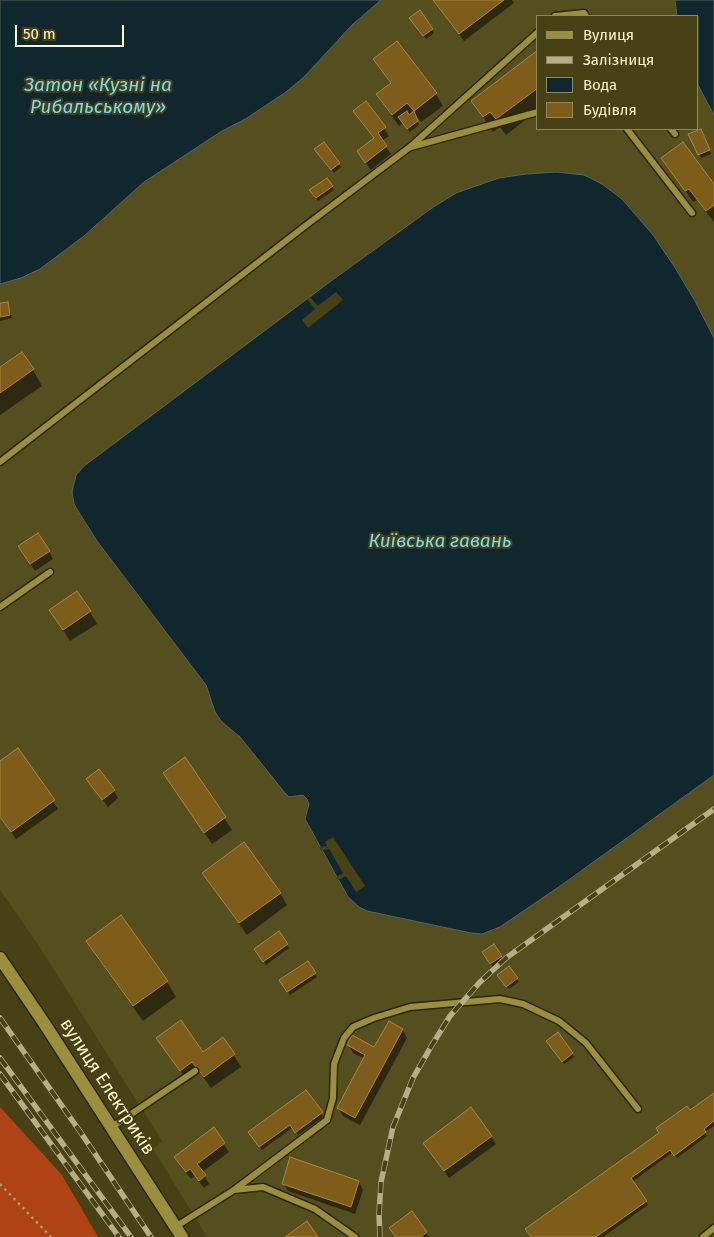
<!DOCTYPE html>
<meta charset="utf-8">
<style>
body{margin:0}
#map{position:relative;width:714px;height:1237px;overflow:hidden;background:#474115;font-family:"Fira Sans",sans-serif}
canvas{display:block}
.legend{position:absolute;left:536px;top:15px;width:162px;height:115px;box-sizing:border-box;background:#474115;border:1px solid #8f895f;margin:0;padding:6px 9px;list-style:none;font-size:15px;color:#fcf6ce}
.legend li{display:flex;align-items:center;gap:10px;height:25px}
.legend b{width:25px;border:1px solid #8f895f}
.scale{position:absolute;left:15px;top:25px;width:109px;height:22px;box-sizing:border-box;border:2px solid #fcf6ce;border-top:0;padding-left:6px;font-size:15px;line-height:18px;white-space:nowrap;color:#fcf6ce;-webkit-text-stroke:4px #474115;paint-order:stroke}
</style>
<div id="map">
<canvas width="714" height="1237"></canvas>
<ul class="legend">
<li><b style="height:6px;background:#9b8f3d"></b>Вулиця</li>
<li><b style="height:6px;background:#b5af85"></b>Залізниця</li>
<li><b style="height:14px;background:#11272e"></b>Вода</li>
<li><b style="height:14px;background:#7e5d1b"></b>Будівля</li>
</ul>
<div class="scale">50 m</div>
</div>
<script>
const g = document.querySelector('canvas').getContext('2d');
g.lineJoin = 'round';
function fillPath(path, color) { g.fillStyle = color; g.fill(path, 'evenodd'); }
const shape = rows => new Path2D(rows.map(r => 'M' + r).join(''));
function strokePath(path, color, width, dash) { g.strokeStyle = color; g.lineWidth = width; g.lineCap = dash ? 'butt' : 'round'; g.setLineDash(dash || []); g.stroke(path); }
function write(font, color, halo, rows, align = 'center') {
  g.font = font + ' "Fira Sans",sans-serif'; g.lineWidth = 4; g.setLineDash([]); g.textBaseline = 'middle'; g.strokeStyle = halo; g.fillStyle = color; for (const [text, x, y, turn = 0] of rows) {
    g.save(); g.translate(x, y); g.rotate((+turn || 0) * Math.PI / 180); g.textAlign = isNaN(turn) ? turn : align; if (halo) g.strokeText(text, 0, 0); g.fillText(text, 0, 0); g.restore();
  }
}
const built = shape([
 [381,0,675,0,677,16,538,16,538,129,698,129,698,85,714,115,714,338,695,301,653,235,622,199,602,184,584,175,557,172,526,174,499,178,456,193,432,208,331,281,84,466,78,511,97,541,206,685,215,712,222,722,240,737,285,793,289,797,303,795,307,799,309,803,306,813,313,836,348,897,359,907,367,911,471,933,492,931,563,884,714,775,714,1237,207,1237,153,1149,162,1141,37,943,0,890,0,284,21,278,40,269,84,236,144,182,222,131,247,118,286,92,304,77,353,24]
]);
const forest = shape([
 [0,1107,62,1175,98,1237,0,1237]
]);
const water = shape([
 [0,0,381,0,353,24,304,77,286,92,247,118,222,131,144,182,84,236,40,269,21,278,0,284,0,0],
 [675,0,714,0,714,115,698,85,698,16,677,16,675,0],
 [557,172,584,175,602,184,622,199,653,235,674,266,695,301,714,338,714,775,563,884,500,927,482,934,471,933,367,911,359,907,348,897,305,819,309,804,307,799,303,795,289,797,285,793,240,737,222,722,215,712,206,685,97,541,78,511,74,504,72,492,76,475,84,466,331,281,432,208,456,193,499,178,526,174,557,172]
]);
const pier = shape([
 [336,292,343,300,308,328,302,320,315,309,307,299,310,297,318,306],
 [333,837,365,886,356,892,346,876,338,880,336,877,343,873,329,849,321,851,319,847,327,846,325,842]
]);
const shadow = shape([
 [512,0,514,3,464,41,434,1],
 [413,22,432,29,434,33,426,39],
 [538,52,538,110,506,135,500,127,493,132,473,102],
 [375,59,436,94,443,106,421,122,415,115,419,125,410,132,403,123,399,126,377,95,391,84],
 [366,103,389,136,382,141,391,154,371,170,363,159,375,139,359,119],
 [702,134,711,154,701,158,690,135],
 [324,143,341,167,334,173,318,152],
 [663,158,714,186,714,222,697,200,693,202],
 [326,179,334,190,318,201,313,193],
 [7,303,12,318,0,321,0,305],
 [0,369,33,370,42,386,0,415],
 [49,551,53,559,35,571,24,554],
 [50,610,90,612,97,624,70,641],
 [17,750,58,809,16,839,0,817,0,762],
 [184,759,232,830,212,844,171,785],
 [88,780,114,791,118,798,108,807],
 [204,873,280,893,287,905,247,935],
 [279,933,289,948,266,965,258,953],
 [88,941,167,982,176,997,143,1021,97,957],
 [494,946,503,960,493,967,484,953],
 [308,962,317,977,290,995,281,981],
 [509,968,519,982,509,989,501,978],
 [389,1023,403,1030,407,1038,360,1125,343,1116,338,1108,365,1059,353,1053,348,1045,375,1049],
 [158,1038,203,1053,223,1039,241,1067,211,1088,200,1073,188,1082],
 [550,1045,572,1053,574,1057,564,1064],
 [305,1091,323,1117,298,1135,292,1128,262,1150,252,1136],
 [714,1095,714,1126,705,1132,707,1136,677,1158,673,1152,632,1182,648,1205,603,1237,532,1237],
 [471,1109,496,1144,449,1178,429,1151],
 [213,1129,229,1152,202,1172,209,1184,204,1188,195,1176,191,1179,180,1165],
 [359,1182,363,1190,355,1214,288,1191,283,1183],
 [412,1213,426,1233,429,1237,396,1237]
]);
const building = shape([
 [433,0,504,0,459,34,433,0],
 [420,10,433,29,423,36,409,18,420,10],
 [397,41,437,93,414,111,407,103,392,115,376,94,391,83,373,59,397,41],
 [538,50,538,88,496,119,490,112,483,117,471,101,538,50],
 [366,101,386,127,378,133,387,146,365,163,357,151,374,138,353,111,366,101],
 [407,111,409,115,414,111,418,121,407,129,398,117,407,111],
 [701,129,710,150,698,155,688,134,701,129],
 [324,142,340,163,331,170,314,149,324,142],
 [683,142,714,184,714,205,706,211,689,189,685,191,661,158,683,142],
 [327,178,333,186,316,198,309,190,327,178],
 [8,302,10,315,0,317,0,303,8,302],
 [22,352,34,369,0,393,0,367,22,352],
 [38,533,50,551,30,564,18,546,38,533],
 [77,591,91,611,63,630,49,610,77,591],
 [18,748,55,800,11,832,0,817,0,761,18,748],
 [185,757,226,817,204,833,163,773,185,757],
 [99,769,115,790,102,800,86,779,99,769],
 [244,842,281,893,239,923,202,873,244,842],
 [121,915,168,981,133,1006,86,941,121,915],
 [279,931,288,944,263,962,254,949,279,931],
 [494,944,502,956,490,964,482,952,494,944],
 [308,961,316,973,287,992,279,980,308,961],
 [509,966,518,978,506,987,497,975,509,966],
 [181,1020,203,1052,223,1037,235,1054,204,1077,192,1062,180,1071,156,1038,181,1020],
 [389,1021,403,1029,355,1118,337,1108,365,1055,347,1045,352,1035,374,1047,389,1021],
 [558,1032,573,1053,562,1062,546,1041,558,1032],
 [306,1090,323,1112,295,1133,290,1125,259,1147,248,1132,306,1090],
 [714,1093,714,1121,704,1129,706,1132,674,1156,670,1150,631,1178,647,1201,596,1237,531,1237,525,1229,659,1133,656,1128,687,1106,690,1110,714,1093],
 [471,1107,492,1136,444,1171,423,1143,471,1107],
 [214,1127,225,1143,197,1164,206,1175,199,1181,190,1169,186,1172,174,1157,214,1127],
 [290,1157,359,1181,351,1207,282,1184,290,1157],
 [412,1211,427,1232,421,1237,396,1237,389,1228,412,1211],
 [307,1221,318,1237,285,1237,307,1221]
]);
const path = shape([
 [0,1184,51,1237]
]);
const service = shape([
 [555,16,584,13,586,16],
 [627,129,692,213],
 [671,129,675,134],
 [411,147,538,112],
 [0,462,305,226,410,147,538,32],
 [0,607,50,572],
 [112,1127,195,1071],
 [234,1190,327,1120,333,1098,334,1064,344,1038,353,1027,374,1018,410,1007,500,999,523,1004,559,1021,586,1043,638,1109],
 [175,1227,234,1190,263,1187,315,1209,355,1237],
 [703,1237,714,1228]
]);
const tertiary = shape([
 [0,958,44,1023,182,1237]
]);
const rail = shape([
 [0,1018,79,1130,151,1237],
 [0,1058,131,1237],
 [0,1074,119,1237],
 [380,1237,379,1214,381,1182,393,1127,413,1078,432,1045,450,1016,480,982,506,958,714,809]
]);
const streetNames = [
 ["вулиця Електриків",107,1087,57]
];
const waterNames = [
 ["Затон «Кузні на",98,86],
 ["Рибальському»",98,108],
 ["Київська гавань",440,542]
];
fillPath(built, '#554e1e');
fillPath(forest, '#af4313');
fillPath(water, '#11272e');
strokePath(water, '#58655e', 1);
fillPath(pier, '#474115');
fillPath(shadow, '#0007');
fillPath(building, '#7e5d1b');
strokePath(building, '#ad853a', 1);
strokePath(service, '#2b270d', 9);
strokePath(tertiary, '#2b270d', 15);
strokePath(path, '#a49e74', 2.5, [2.5, 4]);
strokePath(service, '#9b8f3d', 6);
strokePath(tertiary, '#9b8f3d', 12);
strokePath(rail, '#b5af85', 5.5);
strokePath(rail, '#474115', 4, [11]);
write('18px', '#fcf6ce', '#474115', streetNames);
write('italic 19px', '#72ddfe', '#474115', waterNames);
</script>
